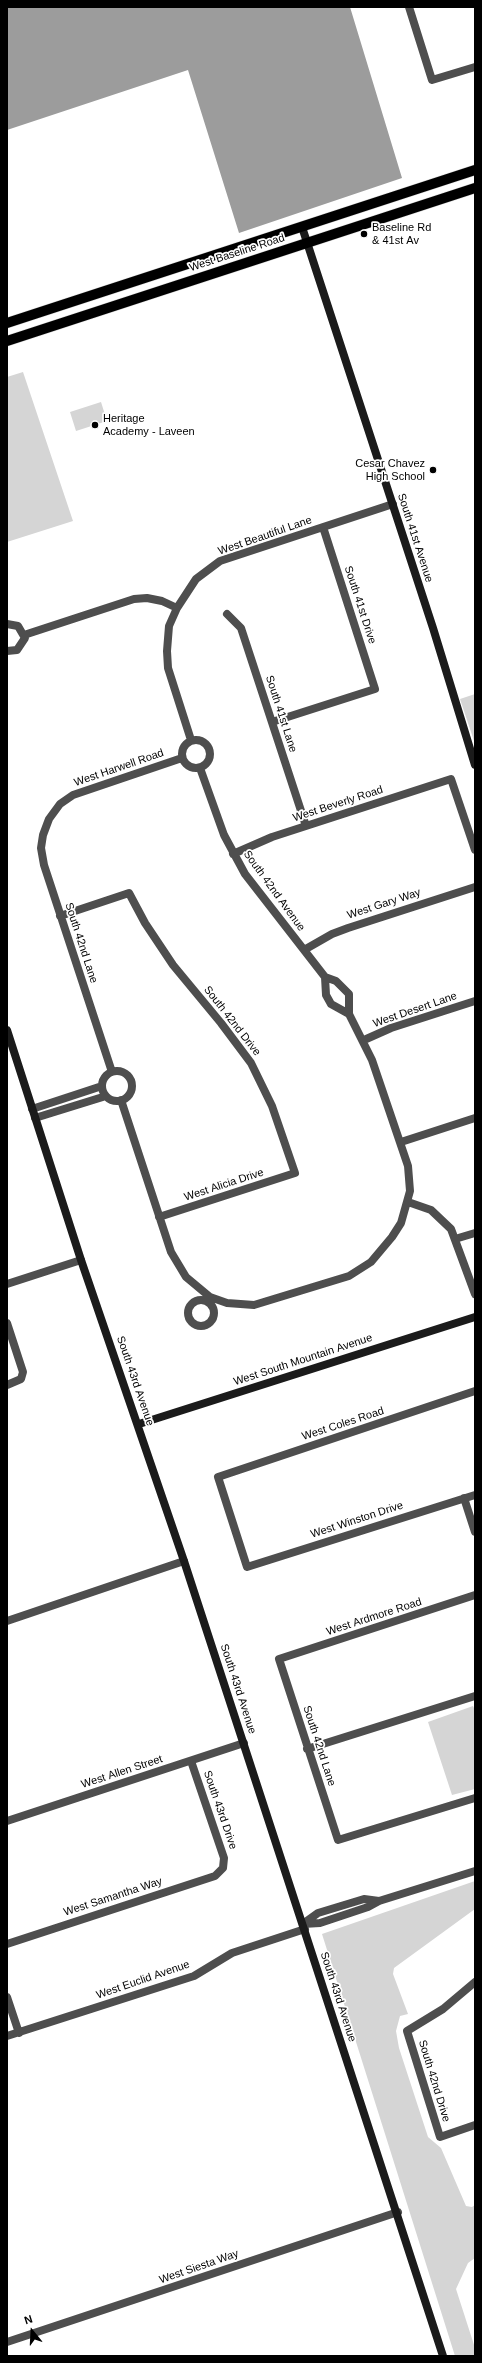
<!DOCTYPE html>
<style>
body{margin:0}
#map{position:relative;width:482px;height:2363px;overflow:hidden;background:#fff;font-family:Helvetica,sans-serif}
canvas{display:block}
.frame{position:absolute;inset:0;border:8px solid #000;pointer-events:none}
.north{position:absolute;left:12px;top:2311px;width:40px;height:40px;-webkit-text-stroke:3px #fff;paint-order:stroke;rotate:342deg;font-size:11px;font-weight:700;line-height:16px;text-align:center;color:#000}
.north::after{content:'';display:block;margin:auto;width:14px;height:18px;background:#000;clip-path:polygon(50% 0,100% 100%,50% 72%,0 100%)}
</style>
<div id="map">
<canvas width="482" height="2363"></canvas>
<div class="frame"></div>
<div class="north">N</div>
</div>
<script>
const g = document.querySelector('canvas').getContext('2d');
g.lineJoin = 'round';
function fillPath(path, color) { g.fillStyle = color; g.fill(path, 'evenodd'); }
const shape = rows => new Path2D(rows.map(r => 'M' + r).join(''));
function strokePath(path, color, width, dash) { g.strokeStyle = color; g.lineWidth = width; g.lineCap = dash ? 'butt' : 'round'; g.setLineDash(dash || []); g.stroke(path); }
function write(font, color, halo, rows, align = 'center') {
  g.font = font + ' Helvetica,sans-serif'; g.lineWidth = 3.5; g.setLineDash([]); g.textBaseline = 'middle'; g.strokeStyle = halo; g.fillStyle = color; for (const [text, x, y, turn = 0] of rows) {
    g.save(); g.translate(x, y); g.rotate((+turn || 0) * Math.PI / 180); g.textAlign = isNaN(turn) ? turn : align; if (halo) g.strokeText(text, 0, 0); g.fillText(text, 0, 0); g.restore();
  }
}
const green = shape([
 [23,372,73,521,7,542,7,377],
 [101,402,107,421,76,431,70,412],
 [475,694,475,744,460,699],
 [473,1706,475,1710,475,1789,452,1795,428,1722],
 [475,1881,475,1909,394,1968,393,1974,408,2014,400,2016,396,2031,399,2048,428,2137,441,2148,466,2206,472,2207,475,2205,475,2258,468,2263,456,2289,475,2348,475,2356,455,2356,322,1934]
]);
const water = shape([
 [7,7,350,7,402,178,239,233,188,70,7,130]
]);
const street = shape([
 [409,7,432,80,475,67],
 [177,608,169,626,167,651,168,668,191,740],
 [227,614,241,628,306,826],
 [7,624,18,626,25,638,17,650,7,651],
 [24,635,134,599,147,598,162,601,177,608,196,579,220,561,393,504],
 [272,722,375,689,323,527],
 '182 754a14 14 0 1 1 28 0a14 14 0 1 1-28 0Z',
 [233,854,272,837,451,779,475,850],
 [60,916,129,893,145,923,173,965,221,1023,251,1063,272,1106,295,1173,159,1217],
 [304,950,332,934,348,928,475,887],
 [325,977,326,995,331,1004,349,1014],
 [364,1040,391,1028,475,1001],
 '102 1086a15 15 0 1 1 30 0a15 15 0 1 1-30 0Z',
 [112,1072,44,865,41,848,43,835,49,819,60,804,73,795,182,758],
 [121,1100,171,1252,186,1277,210,1297,227,1303,254,1305,349,1276,371,1262,392,1237,401,1223,410,1191,408,1166,372,1060,349,1014,349,994,336,981,325,977,245,874,224,835,200,768],
 [32,1109,102,1086],
 [35,1118,106,1096],
 [401,1142,475,1118],
 [408,1202,431,1210,451,1229,475,1294],
 [455,1239,475,1233],
 [7,1284,81,1260],
 '188 1313a13 13 0 1 1 26 0a13 13 0 1 1-26 0Z',
 [7,1323,23,1372,21,1379,7,1385],
 [475,1391,218,1477,247,1567,475,1495],
 [464,1498,475,1532],
 [475,1595,279,1659,338,1840,475,1798],
 [7,1621,184,1561],
 [307,1749,475,1696],
 [7,1821,244,1743],
 [304,1923,318,1913,364,1899,379,1901],
 [303,1924,320,1923,368,1907,379,1901,475,1871],
 [7,1944,215,1876,223,1868,224,1858,191,1761],
 [475,1982,443,2009,407,2031,440,2137,475,2125],
 [7,1997,19,2033],
 [7,2036,194,1976,232,1953,305,1929],
 [7,2342,398,2212]
]);
const secondary = shape([
 [302,227,433,628,475,765],
 [7,1030,81,1260,184,1561,443,2356],
 [139,1424,475,1317]
]);
const primary = shape([
 [7,323,475,170],
 [7,341,475,188]
]);
const markers = [
 [364,234,4,"#000"],
 [95,425,4,"#000"],
 [433,470,4,"#000"]
];
const poiNames = [
 ["Baseline Rd",372,228],
 ["& 41st Av",372,241],
 ["Heritage",103,419],
 ["Academy - Laveen",103,432],
 ["Cesar Chavez",425,464,"right"],
 ["High School",425,477,"right"]
];
const streetNames = [
 ["West Baseline Road",237,253,-18],
 ["West Beautiful Lane",265,536,-19],
 ["South 41st Avenue",415,538,72],
 ["South 41st Drive",360,605,72],
 ["South 41st Lane",281,714,72],
 ["West Harwell Road",119,768,-19],
 ["West Beverly Road",338,804,-18],
 ["South 42nd Avenue",274,891,54],
 ["West Gary Way",384,904,-18],
 ["South 42nd Lane",81,943,72],
 ["West Desert Lane",415,1010,-19],
 ["South 42nd Drive",232,1021,52],
 ["West Alicia Drive",224,1185,-18],
 ["West South Mountain Avenue",303,1360,-18],
 ["South 43rd Avenue",135,1381,71],
 ["West Coles Road",343,1424,-18],
 ["West Winston Drive",357,1520,-18],
 ["West Ardmore Road",374,1617,-18],
 ["South 43rd Avenue",238,1689,72],
 ["South 42nd Lane",319,1746,72],
 ["West Allen Street",122,1772,-18],
 ["South 43rd Drive",220,1810,71],
 ["West Samantha Way",113,1897,-18],
 ["West Euclid Avenue",143,1980,-19],
 ["South 43rd Avenue",338,1997,72],
 ["South 42nd Drive",434,2081,73],
 ["West Siesta Way",199,2267,-19]
];
fillPath(green, '#d5d5d5');
fillPath(water, '#9c9c9c');
strokePath(primary, '#dbdbdb', 11);
strokePath(street, '#4e4e4e', 8);
strokePath(secondary, '#1b1b1b', 8);
strokePath(primary, '#000', 10);
for (const [x, y, r, color] of markers) { const dot = new Path2D(); dot.arc(x, y, r, 0, 2 * Math.PI); g.fillStyle = color; g.fill(dot); strokePath(dot, '#fff', 1.5); }
write('11px', '#000', '#fff', poiNames, 'left');
write('11px', '#000', '#fff', streetNames);
</script>
